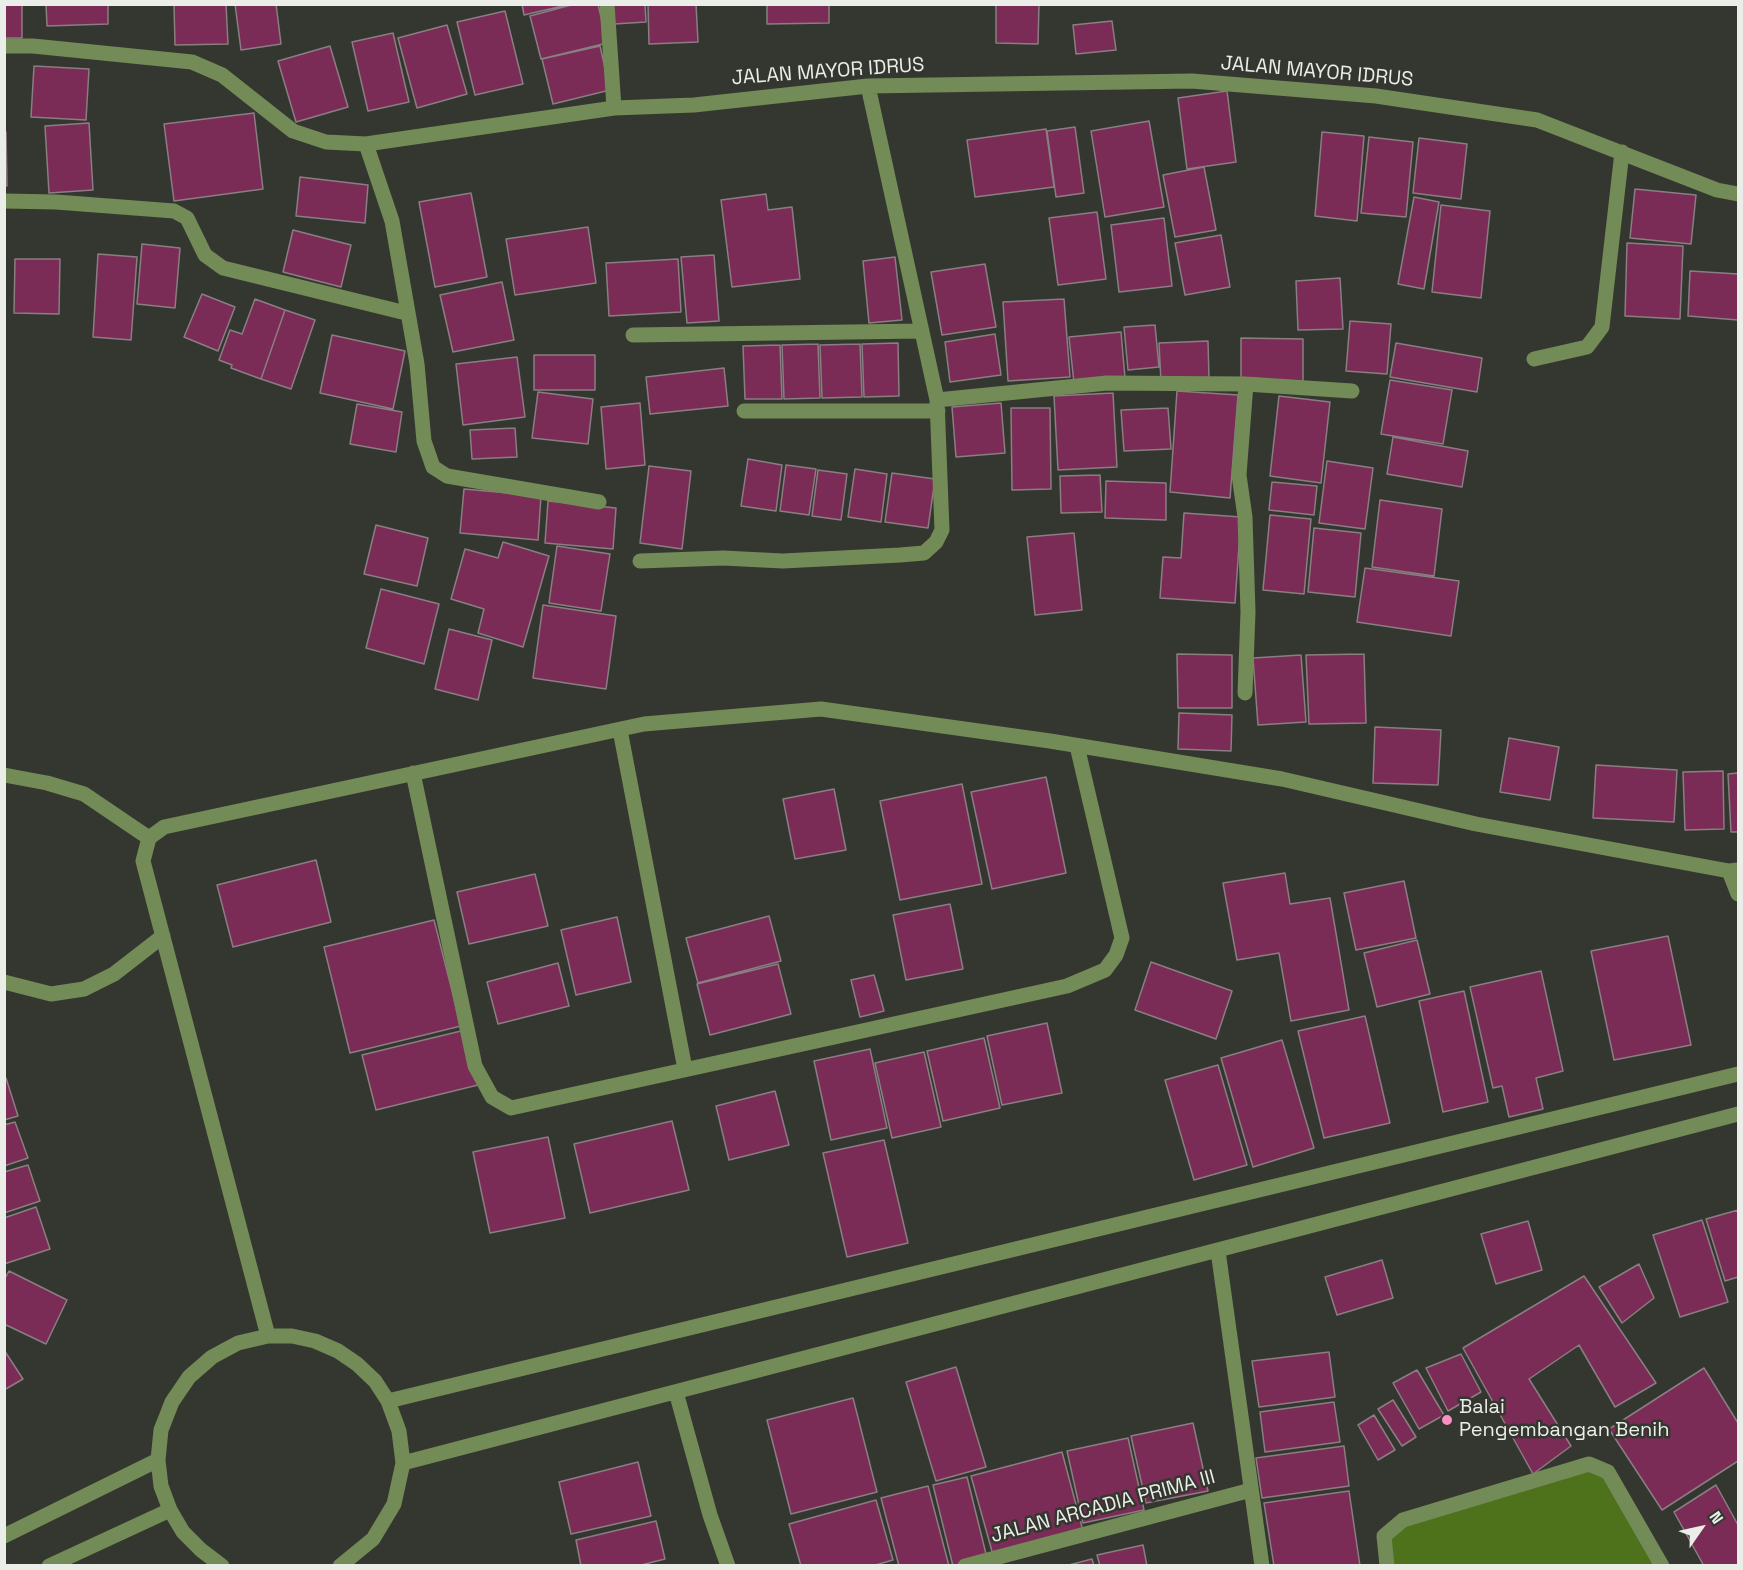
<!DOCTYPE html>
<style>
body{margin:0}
#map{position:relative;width:1743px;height:1570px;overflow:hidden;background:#33372f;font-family:"Space Grotesk",sans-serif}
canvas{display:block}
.frame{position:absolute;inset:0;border:6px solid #ebeee8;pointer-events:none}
.north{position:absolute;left:1671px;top:1498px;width:60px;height:60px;-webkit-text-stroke:4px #33372f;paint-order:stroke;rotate:56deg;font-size:16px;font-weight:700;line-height:24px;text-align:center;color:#ebeee8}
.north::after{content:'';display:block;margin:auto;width:21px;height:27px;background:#ebeee8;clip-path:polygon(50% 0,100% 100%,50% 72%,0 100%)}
</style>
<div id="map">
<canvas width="1743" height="1570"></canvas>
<div class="frame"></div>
<div class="north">N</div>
</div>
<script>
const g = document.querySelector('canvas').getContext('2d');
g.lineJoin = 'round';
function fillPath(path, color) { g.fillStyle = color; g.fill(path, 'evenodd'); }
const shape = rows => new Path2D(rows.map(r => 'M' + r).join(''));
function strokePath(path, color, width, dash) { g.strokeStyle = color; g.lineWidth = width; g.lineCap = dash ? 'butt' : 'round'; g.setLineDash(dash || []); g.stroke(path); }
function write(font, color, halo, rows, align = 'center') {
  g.font = font + ' "Space Grotesk",sans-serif'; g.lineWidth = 5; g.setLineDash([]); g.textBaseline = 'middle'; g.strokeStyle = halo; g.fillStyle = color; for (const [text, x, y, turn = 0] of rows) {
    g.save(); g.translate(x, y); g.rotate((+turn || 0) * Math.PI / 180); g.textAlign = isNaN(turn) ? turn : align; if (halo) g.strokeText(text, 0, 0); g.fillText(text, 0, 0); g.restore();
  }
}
const forest = shape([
 [1589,1464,1608,1472,1662,1565,1387,1565,1384,1536,1403,1520]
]);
const building = shape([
 [4,4,22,4,22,38,4,38,4,4],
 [46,4,108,4,108,24,47,26,46,4],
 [174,4,226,4,228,44,175,45,174,4],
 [235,4,276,4,281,44,241,50,235,4],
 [522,4,571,4,524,15,522,4],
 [575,4,598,4,607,43,541,59,530,16,575,4],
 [613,4,645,4,646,22,614,24,613,4],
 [648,4,696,4,698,42,649,44,648,4],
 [767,4,829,4,829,23,767,24,767,4],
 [996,4,1039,4,1038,44,996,43,996,4],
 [505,11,523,84,475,95,457,22,505,11],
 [1112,21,1116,50,1076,54,1073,25,1112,21],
 [447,25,467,94,417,108,398,38,447,25],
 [393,33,409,102,368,111,352,42,393,33],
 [330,46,348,107,296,122,278,61,330,46],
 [600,46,610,90,553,104,542,59,600,46],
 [34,66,89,69,86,120,31,117,34,66],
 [1227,91,1236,162,1187,169,1178,98,1227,91],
 [254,113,263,189,174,201,164,124,254,113],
 [1149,121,1164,207,1105,217,1091,131,1149,121],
 [89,123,93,190,49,193,45,126,89,123],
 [1075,127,1084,193,1056,197,1047,131,1075,127],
 [1046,129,1054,187,975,197,967,140,1046,129],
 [4,132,6,132,7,186,4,186,4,132],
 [1322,132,1364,136,1357,221,1315,216,1322,132],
 [1369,137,1413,142,1406,217,1361,213,1369,137],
 [1419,138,1467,144,1461,199,1413,193,1419,138],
 [1204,167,1216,230,1175,237,1163,175,1204,167],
 [300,177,368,185,365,223,296,216,300,177],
 [1635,189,1696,195,1691,244,1630,238,1635,189],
 [471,193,487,277,435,287,419,202,471,193],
 [766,194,768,210,792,207,800,279,732,287,721,200,766,194],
 [1414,197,1439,202,1424,289,1398,284,1414,197],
 [1441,205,1490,211,1481,298,1432,292,1441,205],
 [1097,212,1106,279,1058,285,1049,218,1097,212],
 [1164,218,1172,286,1119,292,1111,225,1164,218],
 [588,227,596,283,515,295,506,239,588,227],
 [293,230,351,245,341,287,283,272,293,230],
 [1221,235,1230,287,1185,295,1175,243,1221,235],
 [1627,243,1683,246,1680,319,1625,316,1627,243],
 [142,244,180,248,175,308,137,304,142,244],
 [98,254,137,257,131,340,93,337,98,254],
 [714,255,719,321,687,323,681,257,714,255],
 [895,257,902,320,869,323,863,261,895,257],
 [15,259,60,259,59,314,14,313,15,259],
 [678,259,681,312,609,316,606,263,678,259],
 [985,264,996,327,942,335,931,272,985,264],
 [1690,271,1738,274,1738,320,1688,316,1690,271],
 [1340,278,1343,329,1298,330,1296,281,1340,278],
 [502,282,514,340,453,352,440,295,502,282],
 [202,294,235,307,218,351,184,337,202,294],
 [255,299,285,310,261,379,231,368,232,365,219,360,230,330,242,334,255,299],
 [1064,299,1070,377,1008,381,1003,302,1064,299],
 [285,310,315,320,291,389,261,379,285,310],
 [1350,321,1391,324,1387,374,1346,371,1350,321],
 [1155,325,1159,367,1128,370,1124,327,1155,325],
 [1121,332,1125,378,1074,383,1069,337,1121,332],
 [995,334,1001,375,950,382,945,342,995,334],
 [332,335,405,351,393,409,320,393,332,335],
 [1241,338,1303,339,1303,381,1241,380,1241,338],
 [1208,341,1209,380,1161,382,1159,343,1208,341],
 [898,343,899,396,864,397,862,344,898,343],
 [1396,343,1482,358,1477,392,1390,377,1396,343],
 [818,344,820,398,784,399,782,345,818,344],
 [860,344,862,397,822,398,820,345,860,344],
 [780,345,782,399,745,399,743,346,780,345],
 [534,355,595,355,595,390,534,390,534,355],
 [517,357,525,417,463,425,456,364,517,357],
 [724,368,728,406,650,414,646,377,724,368],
 [1390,380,1452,390,1443,444,1381,434,1390,380],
 [1177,391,1238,395,1230,498,1170,492,1177,391],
 [538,392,593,399,588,444,532,438,538,392],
 [1113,393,1117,467,1058,470,1054,396,1113,393],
 [1279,396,1330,402,1321,483,1270,476,1279,396],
 [640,403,645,465,606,469,601,407,640,403],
 [1001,403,1005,453,956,457,952,407,1001,403],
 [357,404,402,412,396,452,350,444,357,404],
 [1011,408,1050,408,1051,489,1012,490,1011,408],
 [1168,408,1171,449,1124,451,1121,410,1168,408],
 [515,428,517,457,472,459,470,430,515,428],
 [1393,437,1468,451,1462,487,1387,474,1393,437],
 [748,459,782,465,776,511,741,506,748,459],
 [1327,461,1373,468,1365,529,1319,523,1327,461],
 [786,465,816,469,809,515,780,511,786,465],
 [649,466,691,471,682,549,640,543,649,466],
 [855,469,887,474,881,522,848,517,855,469],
 [818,470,847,474,841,520,812,516,818,470],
 [892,473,935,479,928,528,885,522,892,473],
 [1100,475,1102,512,1061,513,1060,476,1100,475],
 [1106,481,1166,483,1166,520,1105,518,1106,481],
 [1272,482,1317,486,1314,515,1269,510,1272,482],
 [464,489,541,496,538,540,460,533,464,489],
 [1380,500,1442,509,1434,576,1372,567,1380,500],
 [548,501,616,508,613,549,545,543,548,501],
 [1184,513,1241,517,1235,603,1160,598,1163,557,1181,558,1184,513],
 [1270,515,1311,519,1304,594,1263,590,1270,515],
 [376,525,428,538,417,586,364,574,376,525],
 [1314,528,1361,533,1355,597,1308,592,1314,528],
 [1074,533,1082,610,1035,615,1027,537,1074,533],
 [503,542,549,556,523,647,478,633,484,609,451,599,465,549,498,558,503,542],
 [557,546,610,554,601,611,549,603,557,546],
 [1365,568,1459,581,1451,636,1357,622,1365,568],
 [381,589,439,604,424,664,366,648,381,589],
 [543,605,616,616,606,689,533,678,543,605],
 [449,629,492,640,478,700,435,689,449,629],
 [1177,654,1232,655,1232,708,1178,708,1177,654],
 [1364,654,1366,723,1309,724,1306,655,1364,654],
 [1301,655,1306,722,1258,725,1253,658,1301,655],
 [1179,713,1232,715,1231,751,1178,749,1179,713],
 [1375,727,1441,730,1438,785,1373,783,1375,727],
 [1509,738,1559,747,1550,800,1500,792,1509,738],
 [1596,765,1677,770,1674,822,1593,818,1596,765],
 [1723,771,1724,829,1685,830,1683,772,1723,771],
 [1738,773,1738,832,1731,832,1728,774,1738,773],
 [1046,777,1066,873,992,889,971,792,1046,777],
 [962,784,982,884,900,900,880,801,962,784],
 [834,789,846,850,795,859,783,799,834,789],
 [316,860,331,922,233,947,217,885,316,860],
 [1285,873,1290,904,1330,898,1349,1010,1291,1021,1279,953,1237,960,1223,883,1285,873],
 [535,874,548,926,469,944,457,892,535,874],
 [1404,881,1416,938,1356,950,1344,893,1404,881],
 [950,904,963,969,906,980,893,915,950,904],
 [769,916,781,961,698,983,686,938,769,916],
 [617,917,631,982,576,995,561,930,617,917],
 [434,920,461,1026,350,1053,324,947,434,920],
 [1668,936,1691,1045,1614,1060,1591,951,1668,936],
 [1417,940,1430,994,1377,1007,1364,953,1417,940],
 [1151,962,1232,991,1216,1039,1135,1010,1151,962],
 [558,963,569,1006,498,1024,487,982,558,963],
 [778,964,791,1014,710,1035,697,984,778,964],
 [1541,971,1563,1071,1536,1078,1543,1109,1509,1117,1502,1086,1493,1088,1470,987,1541,971],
 [874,975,884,1011,860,1017,851,980,874,975],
 [1464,991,1488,1102,1443,1112,1419,1001,1464,991],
 [1365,1016,1390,1123,1324,1138,1298,1031,1365,1016],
 [1047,1023,1062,1093,1002,1105,987,1036,1047,1023],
 [465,1030,478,1085,376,1110,362,1055,465,1030],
 [984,1038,1000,1108,943,1121,927,1051,984,1038],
 [1282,1040,1314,1148,1253,1167,1221,1058,1282,1040],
 [870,1049,887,1128,831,1140,814,1061,870,1049],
 [924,1052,941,1127,892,1138,875,1063,924,1052],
 [1218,1065,1247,1165,1194,1180,1165,1080,1218,1065],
 [6,1078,18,1116,4,1120,4,1079,6,1078],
 [775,1091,789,1145,729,1160,716,1106,775,1091],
 [672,1121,689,1190,590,1213,574,1144,672,1121],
 [15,1122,28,1158,4,1166,4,1125,15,1122],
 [548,1137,565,1218,490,1233,473,1152,548,1137],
 [884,1140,908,1243,847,1257,823,1153,884,1140],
 [28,1165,40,1201,4,1213,4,1172,28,1165],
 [36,1207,50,1249,4,1264,4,1218,36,1207],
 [1738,1210,1738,1277,1725,1281,1706,1219,1738,1210],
 [1702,1220,1728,1302,1680,1317,1653,1235,1702,1220],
 [1528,1221,1542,1270,1496,1284,1481,1234,1528,1221],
 [1382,1260,1393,1298,1337,1315,1325,1277,1382,1260],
 [1639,1264,1654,1298,1622,1323,1599,1287,1639,1264],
 [9,1271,67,1300,46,1344,4,1324,4,1280,9,1271],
 [1584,1276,1656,1383,1615,1407,1579,1345,1529,1379,1571,1446,1533,1474,1463,1348,1584,1276],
 [4,1350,23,1379,4,1390,4,1350],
 [1329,1352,1335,1397,1259,1407,1252,1361,1329,1352],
 [1461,1354,1481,1392,1448,1411,1426,1368,1461,1354],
 [956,1367,986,1467,936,1481,906,1382,956,1367],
 [1704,1368,1738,1423,1738,1461,1662,1510,1609,1429,1704,1368],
 [1417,1370,1444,1415,1419,1429,1393,1383,1417,1370],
 [853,1398,877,1492,791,1514,767,1420,853,1398],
 [1393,1400,1416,1437,1402,1446,1378,1409,1393,1400],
 [1334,1402,1340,1442,1265,1452,1260,1412,1334,1402],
 [1374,1415,1395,1450,1378,1460,1358,1425,1374,1415],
 [1193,1423,1208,1491,1146,1503,1131,1436,1193,1423],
 [1128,1438,1144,1510,1083,1523,1067,1451,1128,1438],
 [1344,1446,1349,1486,1262,1498,1256,1458,1344,1446],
 [1062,1452,1083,1531,993,1555,971,1476,1062,1452],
 [638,1462,651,1516,571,1534,559,1482,638,1462],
 [967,1477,987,1558,953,1566,933,1485,967,1477],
 [1716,1485,1738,1525,1738,1566,1704,1566,1674,1512,1716,1485],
 [928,1486,949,1566,899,1566,881,1498,928,1486],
 [1349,1491,1360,1566,1274,1566,1264,1503,1349,1491],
 [876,1500,893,1560,872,1566,801,1566,789,1524,876,1500],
 [656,1521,665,1559,637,1566,581,1566,576,1540,656,1521],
 [1143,1545,1147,1566,1100,1566,1097,1555,1143,1545],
 [1092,1559,1094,1566,1065,1566,1092,1559]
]);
const minor = shape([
 [607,4,614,108],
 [4,46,33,46,192,62,222,75,293,131,326,142,366,144,614,108,694,105,868,86,1192,81,1376,96,1537,120,1717,190,1738,194],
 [366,144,392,221,417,364,424,441,433,467,447,476,599,502],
 [4,201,56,202,174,211,187,218,205,255,223,268,406,313],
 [633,335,922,331],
 [1534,359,1587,347,1602,327,1622,152],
 [937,400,1107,383,1246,384,1352,391],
 [744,411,938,411],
 [640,561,723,558,783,561,900,555,924,553,936,542,942,530,937,400,868,86],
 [1245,693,1248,612,1245,517,1239,475,1246,384],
 [620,730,685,1069],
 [413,773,475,1066,492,1097,511,1108,1067,986,1105,970,1116,955,1122,938,1077,746],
 [4,775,47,783,84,794,149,838],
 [1729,871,1738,894],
 [4,982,51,994,84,989,114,974,163,936],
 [1218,1251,1262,1566],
 [268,1336,143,861,149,838,164,827,644,724,821,709,1050,741,1282,779,1476,824,1729,871,1738,870],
 [676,1392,710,1515,728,1566],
 [388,1401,1738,1074],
 [403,1463,1738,1114],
 [4,1536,158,1460],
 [49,1566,170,1510],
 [222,1566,201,1550,183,1532,170,1510,161,1486,158,1460,161,1430,172,1402,189,1377,212,1357,238,1343,268,1336,292,1336,315,1341,338,1351,357,1364,375,1381,388,1401,399,1431,403,1463,394,1504,373,1539,340,1566],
 [965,1566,1251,1490],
 [1387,1566,1384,1536,1403,1520,1589,1464,1608,1472,1662,1566]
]);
const markers = [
 [1447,1420,6,"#fb8fc5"]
];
const streetNames = [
 ["JALAN MAYOR IDRUS",828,72,-4],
 ["JALAN MAYOR IDRUS",1317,72,5],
 ["JALAN ARCADIA PRIMA III",1103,1507,-15]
];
const poiNames = [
 ["Balai",1459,1408],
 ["Pengembangan Benih",1459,1431]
];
fillPath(forest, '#4e711b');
fillPath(building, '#7a2c56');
strokePath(building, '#8a7e83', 1.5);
strokePath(minor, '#728b57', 15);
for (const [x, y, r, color] of markers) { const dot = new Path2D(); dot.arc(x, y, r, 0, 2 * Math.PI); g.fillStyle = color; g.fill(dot); strokePath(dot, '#33372f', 2); }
write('20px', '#ebeee8', '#33372f', streetNames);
write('20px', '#ebeee8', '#33372f', poiNames, 'left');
</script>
